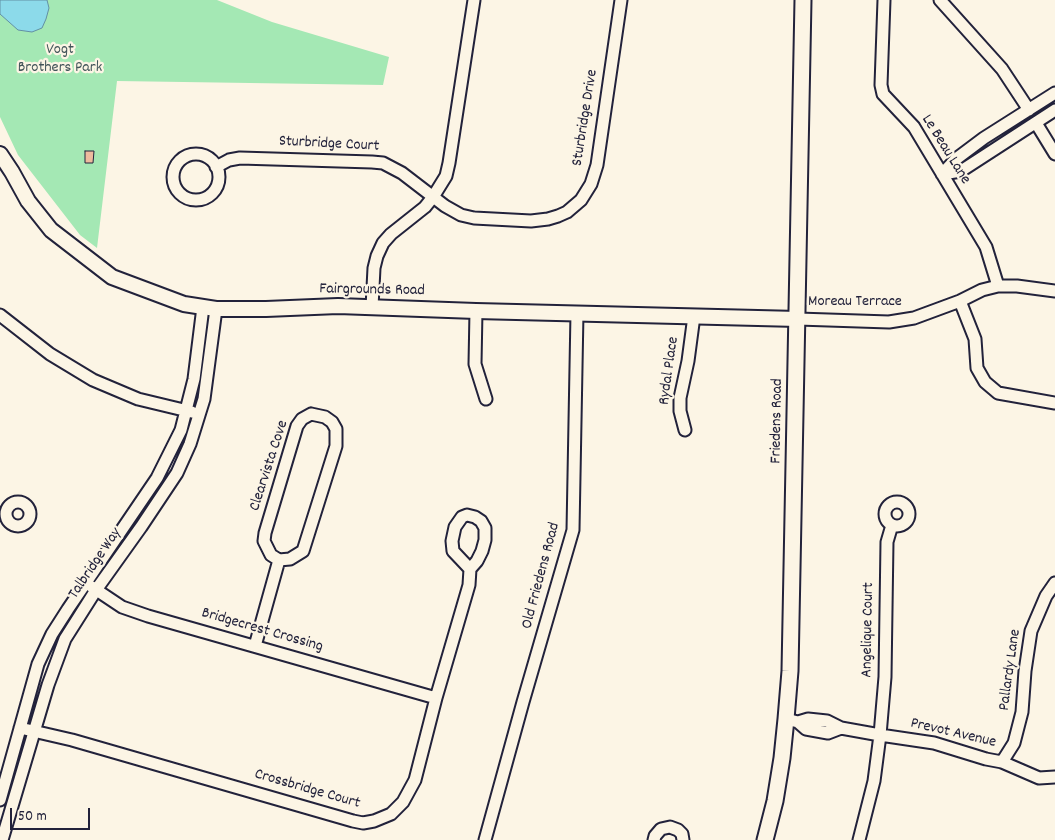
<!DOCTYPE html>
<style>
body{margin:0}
#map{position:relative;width:1055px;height:840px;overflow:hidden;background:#fcf5e5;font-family:Dekko,sans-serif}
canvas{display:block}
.scale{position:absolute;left:10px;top:808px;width:80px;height:22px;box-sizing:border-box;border:2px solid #22223b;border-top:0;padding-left:6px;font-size:15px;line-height:18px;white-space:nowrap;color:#22223b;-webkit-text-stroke:4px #fcf5e5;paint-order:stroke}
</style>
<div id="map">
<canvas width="1055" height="840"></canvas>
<div class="scale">50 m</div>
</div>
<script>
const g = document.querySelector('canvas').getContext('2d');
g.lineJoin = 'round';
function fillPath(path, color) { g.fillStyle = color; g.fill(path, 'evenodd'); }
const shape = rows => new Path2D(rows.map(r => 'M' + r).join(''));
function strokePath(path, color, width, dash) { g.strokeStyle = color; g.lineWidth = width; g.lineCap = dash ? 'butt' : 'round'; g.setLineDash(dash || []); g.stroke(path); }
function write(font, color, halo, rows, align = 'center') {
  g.font = font + ' Dekko,sans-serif'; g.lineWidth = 4.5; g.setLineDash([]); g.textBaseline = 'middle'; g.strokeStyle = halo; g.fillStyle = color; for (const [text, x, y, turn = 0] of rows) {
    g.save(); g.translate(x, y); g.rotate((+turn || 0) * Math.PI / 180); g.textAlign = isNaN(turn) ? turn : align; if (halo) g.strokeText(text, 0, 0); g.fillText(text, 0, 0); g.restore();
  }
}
const green = shape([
 [0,0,217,0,272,22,389,57,383,85,117,81,97,248,80,235,18,155,0,117]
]);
const water = shape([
 [0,0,47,0,49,8,46,19,42,28,32,32,18,30,0,14,0,0]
]);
const building = shape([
 [85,151,94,151,93,163,85,163,85,151]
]);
const minor = shape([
 [884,0,881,85,883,94,914,127,986,247,998,286],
 [940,0,1002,69,1029,110],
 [1036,123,1055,154],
 '173 177a23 23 0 1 1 46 0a23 23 0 1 1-46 0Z',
 [216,167,229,160,240,158,372,162,383,163,402,173,445,206,461,215,474,218,531,221,548,219,558,216,567,212,581,200,591,184,597,165,621,0],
 [942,174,956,159,984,138,1055,93],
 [942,174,961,171,1055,110],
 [960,301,975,339,977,368,985,382,998,393,1055,403],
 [372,307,374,268,377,256,383,243,391,234,425,207,433,197,446,176,449,163,474,0],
 [476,311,475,364,486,399],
 [0,315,50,354,93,380,138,399,192,412],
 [798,319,889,322,914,318,960,301,982,290,998,286,1017,286,1055,291],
 [311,414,325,417,332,422,336,429,336,446,303,551,290,559,279,560,271,555,264,541,265,533,297,426,302,419,311,414],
 [685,430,680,411,680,398,688,361,694,316],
 '6 514a12 12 0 1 1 24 0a12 12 0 1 1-24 0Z',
 '885 514a12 12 0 1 1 24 0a12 12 0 1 1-24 0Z',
 [92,587,122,607,148,616,436,698],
 [255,646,279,560],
 [786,719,798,722,808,719,827,721,841,728,880,735,934,743,986,759,1002,762,1039,778,1055,777],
 [798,722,806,729,828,733,841,728],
 [20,728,72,740,353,821,363,823,374,821,391,814,403,802,415,780,436,698,469,585,470,569,477,561,482,551,485,540,485,528,481,521,475,517,467,515,462,517,455,527,452,541,453,551,470,569],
 [1002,762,1014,743,1022,712,1025,671,1031,631,1046,596,1055,583],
 [0,800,38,664,52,634,68,609,157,478,181,430,194,379,203,307],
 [2,840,48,685,65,639,96,590,141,527,177,473,190,444,204,399,216,309],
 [485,840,523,702,573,530,577,313],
 [654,840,655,836,661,829,670,827,678,830,682,834,683,840],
 [859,840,874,781,880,735,885,677,887,542,892,525]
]);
const tertiary = shape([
 [0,154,12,172,28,201,51,230,112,277,184,304,216,309,266,309,338,306,476,311,798,319]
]);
const secondary = shape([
 [765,840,775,801,782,758,786,719,790,671,803,0]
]);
const parkNames = [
 ["Vogt",60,51],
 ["Brothers Park",60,69]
];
const streetNames = [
 ["Sturbridge Drive",586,118,-81],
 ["Sturbridge Court",329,145,3],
 ["Le Beau Lane",945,150,58],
 ["Fairgrounds Road",372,291,1],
 ["Moreau Terrace",855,303],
 ["Rydal Place",670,371,-82],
 ["Friedens Road",778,421,-89],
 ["Clearvista Cove",270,466,-72],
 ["Talbridge Way",96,564,-56],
 ["Old Friedens Road",542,576,-75],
 ["Angelique Court",869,630,-89],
 ["Bridgecrest Crossing",262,631,16],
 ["Pallardy Lane",1011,670,-82],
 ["Prevot Avenue",953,734,13],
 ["Crossbridge Court",307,790,16]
];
fillPath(green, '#a4e8b4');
fillPath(water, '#8cdaea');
strokePath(water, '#6290a4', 1);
fillPath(building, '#edbb9e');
strokePath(building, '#22223b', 1);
strokePath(minor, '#22223b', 15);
strokePath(tertiary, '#22223b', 18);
strokePath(secondary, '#22223b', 19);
strokePath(minor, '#fcf5e5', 11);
strokePath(tertiary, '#fcf5e5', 14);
strokePath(secondary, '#fcf5e5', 15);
write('16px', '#425459', '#fcf5e5', parkNames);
write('16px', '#22223b', '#fcf5e5', streetNames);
</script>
